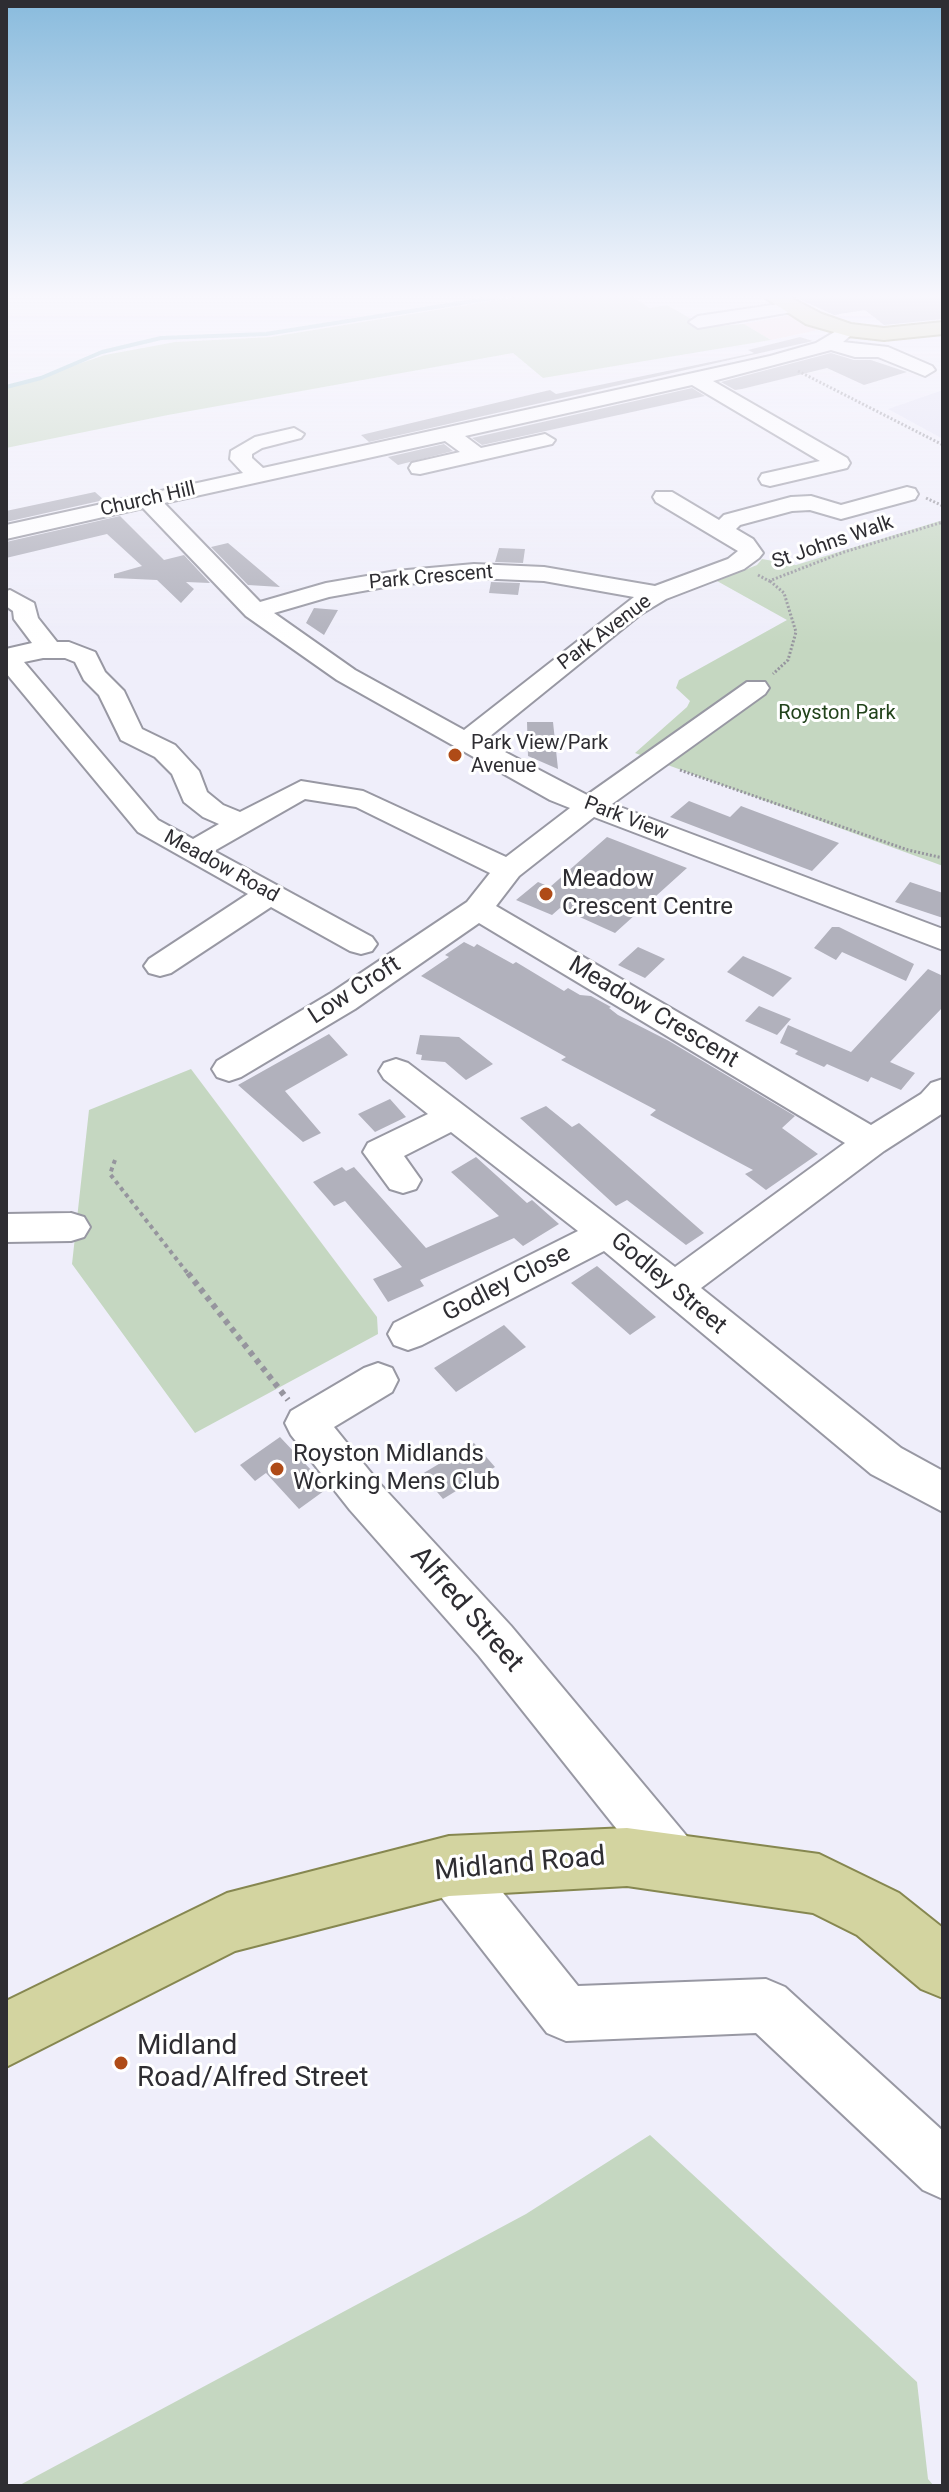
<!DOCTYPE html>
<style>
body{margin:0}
#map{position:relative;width:949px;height:2492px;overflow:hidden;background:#efeefa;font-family:Roboto,sans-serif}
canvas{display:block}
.frame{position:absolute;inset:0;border:8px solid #2e2d32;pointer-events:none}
</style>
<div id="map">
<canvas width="949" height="2492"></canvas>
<div class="frame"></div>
</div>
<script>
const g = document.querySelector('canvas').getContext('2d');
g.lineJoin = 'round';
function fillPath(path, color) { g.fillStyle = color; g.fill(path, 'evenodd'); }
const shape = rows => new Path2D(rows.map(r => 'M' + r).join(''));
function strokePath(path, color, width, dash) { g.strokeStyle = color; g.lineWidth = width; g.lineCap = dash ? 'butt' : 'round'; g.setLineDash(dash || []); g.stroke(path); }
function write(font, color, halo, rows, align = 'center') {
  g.font = font + ' Roboto,sans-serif'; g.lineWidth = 6; g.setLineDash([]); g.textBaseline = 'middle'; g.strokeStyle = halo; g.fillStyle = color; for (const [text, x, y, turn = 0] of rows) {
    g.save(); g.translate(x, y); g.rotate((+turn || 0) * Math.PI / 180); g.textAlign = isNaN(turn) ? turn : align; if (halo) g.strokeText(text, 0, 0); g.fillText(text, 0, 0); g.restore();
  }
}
const commercial = shape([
 [790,315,818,330,771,340,744,324]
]);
const built = shape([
 [943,390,943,439,888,409]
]);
const green = shape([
 [516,297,633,297,650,308,667,305,705,327,744,324,771,340,543,378,513,353,168,415,6,448,6,388,105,355,175,342,271,337],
 [943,520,943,866,635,753,687,707,690,701,676,688,679,680,787,620,717,581,757,565,762,559,796,565],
 [191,1069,377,1317,378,1334,195,1433,72,1264,89,1110],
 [650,2135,917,2382,928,2479,934,2486,18,2486,526,2214]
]);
const stream = shape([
 [6,387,41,378,102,352,161,338,266,334,499,297]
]);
const building = shape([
 [795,297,943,297,943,319,884,325,865,310,834,315],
 [800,337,813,341,369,442,361,435,550,390,556,394,754,353,748,350],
 [831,353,854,360,871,360,907,372,864,385,827,368,742,389,735,390,721,382],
 [692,388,705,396,482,445,472,438],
 [444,444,453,451,398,465,388,457],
 [95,492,104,500,6,522,6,511],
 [120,516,164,560,184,555,210,583,186,582,194,589,181,603,157,580,114,578,114,574,142,566,107,534,6,558,6,542],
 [228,543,280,587,248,585,211,547],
 [499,548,525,549,523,563,495,562],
 [491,582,520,583,518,595,489,593],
 [314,608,338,610,324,635,306,623],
 [527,722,553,722,558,769,528,756],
 [689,801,730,817,741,806,839,843,812,871,670,817],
 [607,837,687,868,615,933,560,908,552,915,516,900,538,882,550,887],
 [910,882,943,893,943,918,895,902],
 [832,927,839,927,914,964,906,981,842,952,836,960,814,948],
 [464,942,474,947,477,944,513,964,516,962,564,991,568,988,580,995,591,996,611,1007,609,1008,618,1015,669,1041,795,1116,782,1128,818,1154,766,1190,745,1174,753,1170,650,1115,656,1110,561,1060,566,1057,421,976,449,957,445,955],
 [638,947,665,959,645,978,618,965],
 [743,956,775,970,792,978,773,997,727,972],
 [928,969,943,976,943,1007,890,1062,915,1073,901,1090,871,1077,868,1082,827,1064,824,1067,795,1054,798,1051,780,1043,788,1025,851,1052],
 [759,1006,791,1019,777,1035,745,1021],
 [329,1034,348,1055,285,1091,321,1133,303,1142,238,1085],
 [420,1035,459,1037,493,1064,466,1080,445,1062,421,1060,422,1055,416,1054],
 [390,1099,406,1117,375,1132,358,1114],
 [546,1106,572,1127,579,1123,704,1233,686,1245,627,1200,616,1206,520,1118],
 [476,1157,527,1203,532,1200,559,1224,523,1246,514,1238,420,1280,424,1286,388,1302,373,1279,402,1267,345,1201,334,1206,313,1182,342,1167,346,1171,354,1167,426,1248,499,1216,451,1172],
 [597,1266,656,1317,630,1335,571,1283],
 [504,1325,526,1347,456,1392,434,1368],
 [280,1437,328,1488,299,1509,266,1473,255,1481,240,1465],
 [474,1443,495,1467,443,1499,422,1474]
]);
const pathFar2 = shape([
 [798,371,943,445],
 [926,498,943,506],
 [758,575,769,581,844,552,943,522],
 [770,581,784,593,796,632,788,660,773,674],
 [680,770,908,850,943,858]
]);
const pathFar1 = shape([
 [115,1160,110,1174,189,1275]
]);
const path = shape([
 [188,1273,288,1400]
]);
const minor = shape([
 [792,302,801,307,798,311,698,328,689,322,698,316,792,302],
 [848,324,857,330,843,342,888,347,932,366,935,370,925,376,878,357,855,357,831,350,713,381,847,458,850,463,847,468,770,486,762,484,759,479,762,474,820,461,692,385,465,436,481,448,545,434,555,440,552,444,420,474,412,473,409,468,412,463,460,452,445,441,164,503,260,602,326,583,396,571,474,564,544,567,655,586,728,559,738,551,656,502,653,497,656,492,672,492,719,520,724,515,791,497,811,496,841,505,907,487,915,489,918,494,915,499,841,519,810,510,792,511,740,525,736,529,753,539,763,553,759,558,744,569,666,599,641,614,484,741,587,795,747,682,765,682,769,688,765,694,612,804,943,929,943,950,594,817,519,876,496,906,871,1125,921,1094,931,1083,943,1079,943,1113,884,1151,701,1288,901,1448,943,1471,943,1512,871,1474,604,1251,422,1345,408,1350,394,1345,388,1334,394,1323,578,1231,451,1132,404,1156,421,1180,416,1189,403,1193,390,1189,363,1152,368,1143,428,1114,384,1079,379,1071,384,1063,396,1059,408,1063,675,1267,845,1143,479,923,355,1009,241,1077,229,1081,217,1077,212,1069,217,1061,331,993,467,902,490,873,356,807,305,799,214,851,372,937,377,944,372,951,361,954,350,951,271,907,171,973,160,976,149,973,144,966,149,959,248,894,138,832,6,673,6,649,32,643,14,619,13,611,6,606,6,591,10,590,34,603,38,618,57,642,69,642,95,652,105,672,124,691,142,729,175,745,199,771,207,792,223,805,240,812,301,781,363,791,506,857,570,808,550,800,337,680,246,616,143,508,6,539,6,525,243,473,230,459,231,451,255,437,294,428,304,434,301,438,262,448,252,454,252,458,263,468,770,356,816,343,848,324],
 [474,578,544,581,634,597,464,730,355,670,274,613,329,597,396,585,474,578],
 [43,658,65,658,75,662,84,680,99,695,121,740,155,757,172,774,184,802,203,817,219,824,193,839,158,820,24,662,43,658],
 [71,1213,84,1217,90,1227,84,1237,71,1241,6,1242,6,1214,71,1213],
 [378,1363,392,1368,398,1380,392,1392,334,1427,380,1484,511,1626,695,1846,703,1864,695,1882,677,1890,659,1882,479,1656,350,1510,291,1435,285,1423,291,1411,364,1368,378,1363],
 [449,1840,467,1848,578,1986,766,1979,785,1987,943,2131,943,2199,923,2190,756,2033,566,2041,547,2033,431,1884,423,1866,431,1848,449,1840]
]);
const major = shape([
 [764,297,789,297,822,314,851,324,884,328,943,322,943,334,884,340,848,336,806,324,764,297],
 [627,1828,819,1854,899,1893,943,1928,943,1998,921,1989,857,1935,813,1913,627,1886,449,1896,235,1951,6,2067,6,2001,227,1893,449,1836,627,1828]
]);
const markers = [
 [455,755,8,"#af4b17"],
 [546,894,8,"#af4b17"],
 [277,1469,8,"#af4b17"],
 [121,2063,8,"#af4b17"]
];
const farStreetnames = [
 ["Church Hill",148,500,-13],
 ["St Johns Walk",833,543,-19],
 ["Park Crescent",431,578,-5],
 ["Park Avenue",605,633,-37],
 ["Park View",626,819,21],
 ["Meadow Road",221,867,29]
];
const farParknames = [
 ["Royston Park",837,714]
];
const farPoinames = [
 ["Park View/Park",471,744],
 ["Avenue",471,767]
];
const poiNames = [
 ["Meadow",562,880],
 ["Crescent Centre",562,908],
 ["Royston Midlands",293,1455],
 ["Working Mens Club",293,1483]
];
const streetNames = [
 ["Low Croft",355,991,-33],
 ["Meadow Crescent",653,1013,31],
 ["Godley Close",507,1284,-27],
 ["Godley Street",668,1284,40]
];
const nearStreetnames = [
 ["Alfred Street",466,1610,49],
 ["Midland Road",520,1865,-5]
];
const nearPoinames = [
 ["Midland",137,2047],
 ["Road/Alfred Street",137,2079]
];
fillPath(commercial, '#f9dee1');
fillPath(built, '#e3e2f5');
fillPath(green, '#c5d7c1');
strokePath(stream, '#9ac5cd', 4);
fillPath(building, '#b1b1bc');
strokePath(minor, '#9898a3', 4);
strokePath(major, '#868750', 4);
strokePath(pathFar2, '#96959e', 3, [2, 2]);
strokePath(pathFar1, '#96959e', 4, [4, 4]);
strokePath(path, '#96959e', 6, [5, 5]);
fillPath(minor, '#fff');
fillPath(major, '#d3d4a0');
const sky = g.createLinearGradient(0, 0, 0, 645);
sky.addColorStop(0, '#89bbdd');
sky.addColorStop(0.46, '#f8f7fd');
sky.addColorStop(1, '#f8f7fd00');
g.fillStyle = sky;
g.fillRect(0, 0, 949, 645);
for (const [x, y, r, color] of markers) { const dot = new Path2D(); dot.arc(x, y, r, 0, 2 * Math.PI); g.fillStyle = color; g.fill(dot); strokePath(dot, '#fff', 3); }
write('20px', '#2e2d32', '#fff', farStreetnames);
write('20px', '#22431b', '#fff', farParknames);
write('20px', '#2e2d32', '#fff', farPoinames, 'left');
write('24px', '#2e2d32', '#fff', poiNames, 'left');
write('24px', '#2e2d32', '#fff', streetNames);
write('28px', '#2e2d32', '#fff', nearStreetnames);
write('28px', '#2e2d32', '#fff', nearPoinames, 'left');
</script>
